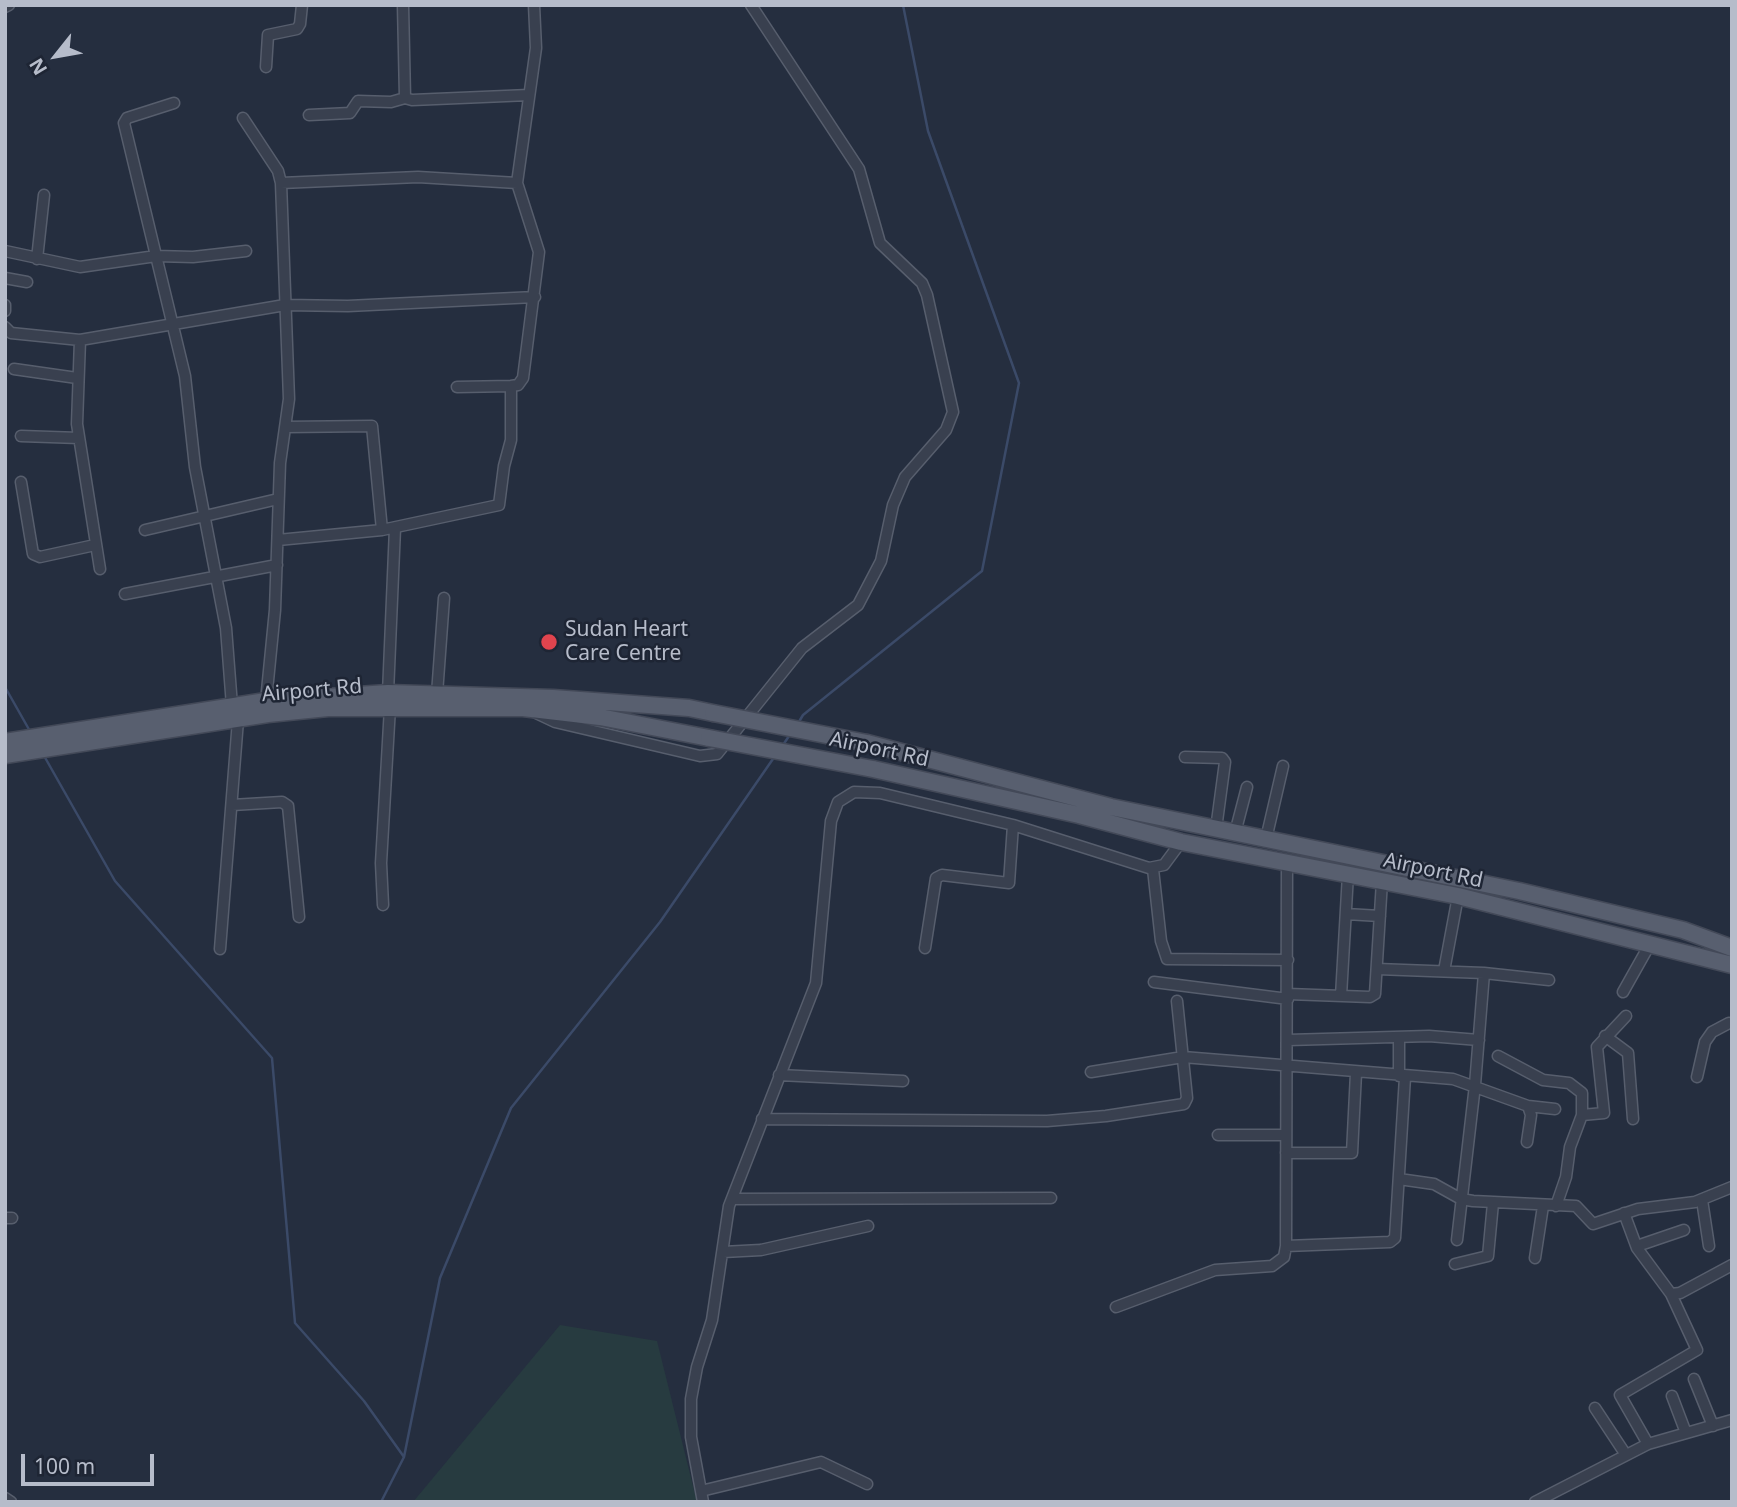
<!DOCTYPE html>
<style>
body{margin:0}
#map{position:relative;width:1737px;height:1507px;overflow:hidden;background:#252e3f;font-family:"Noto Sans",sans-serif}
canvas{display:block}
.frame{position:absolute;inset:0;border:7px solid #b6bcca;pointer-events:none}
.north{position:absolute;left:21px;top:21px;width:70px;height:70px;-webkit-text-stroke:5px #1e2534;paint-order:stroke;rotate:239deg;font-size:19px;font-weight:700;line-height:28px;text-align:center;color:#b6bcca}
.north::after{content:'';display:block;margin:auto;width:24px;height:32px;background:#b6bcca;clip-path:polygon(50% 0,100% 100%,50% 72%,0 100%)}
.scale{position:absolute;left:21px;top:1454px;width:133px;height:32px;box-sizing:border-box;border:4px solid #b6bcca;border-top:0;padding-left:9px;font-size:21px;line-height:24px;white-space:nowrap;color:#b6bcca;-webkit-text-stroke:5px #1e2534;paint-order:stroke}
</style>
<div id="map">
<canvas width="1737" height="1507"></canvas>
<div class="frame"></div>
<div class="north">N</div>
<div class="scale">100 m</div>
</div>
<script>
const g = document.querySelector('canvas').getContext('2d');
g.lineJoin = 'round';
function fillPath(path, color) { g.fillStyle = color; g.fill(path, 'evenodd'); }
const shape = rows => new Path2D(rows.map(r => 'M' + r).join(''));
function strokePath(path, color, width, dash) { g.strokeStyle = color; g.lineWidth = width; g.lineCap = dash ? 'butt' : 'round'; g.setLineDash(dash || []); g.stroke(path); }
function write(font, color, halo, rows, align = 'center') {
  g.font = font + ' "Noto Sans",sans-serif'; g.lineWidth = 5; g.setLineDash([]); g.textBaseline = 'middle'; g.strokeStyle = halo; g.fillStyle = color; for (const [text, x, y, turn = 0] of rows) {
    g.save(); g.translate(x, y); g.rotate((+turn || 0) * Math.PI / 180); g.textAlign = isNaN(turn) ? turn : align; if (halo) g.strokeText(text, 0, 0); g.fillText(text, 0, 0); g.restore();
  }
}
const green = shape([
 [560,1325,657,1341,697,1502,413,1502]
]);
const stream = shape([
 [5,687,31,733],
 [797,725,803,715,982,571,1019,383,928,131,903,5],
 [783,745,791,733],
 [43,754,115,881,272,1058,295,1323,364,1401,404,1457],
 [381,1502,404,1457,440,1278,511,1108,660,922,775,756]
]);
const street = shape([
 [403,5,405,98,412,100,529,95],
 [5,7,9,5],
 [266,67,268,35,297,29,300,24,302,5],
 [174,103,127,118,124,123,185,376,195,467,226,628,232,706],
 [309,115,350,113,358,101,391,102,405,98],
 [243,118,278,171,281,183,289,399,280,463,275,610,266,701],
 [281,183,418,177,517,183],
 [5,251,80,267,156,256,193,257,246,251],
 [37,259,44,195],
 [5,278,27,282],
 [5,305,5,311],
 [5,327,11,333,80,340,285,305,348,306,535,297],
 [80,340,77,424,100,569],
 [14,369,77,378],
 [457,387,511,386,518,385,523,378,539,252,517,183,536,48,534,5],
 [286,427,372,426,382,530],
 [21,436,79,438],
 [21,482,33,554,40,557,95,545],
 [145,530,278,499],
 [278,540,382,530,499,505,504,466,511,440,511,386],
 [125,594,277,565],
 [388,693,395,528],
 [437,694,444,598],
 [536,713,555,722,700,756,717,754,802,648,858,605,881,561,893,505,905,477,946,430,953,412,927,295,922,283,880,243,859,169,751,5],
 [1185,757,1222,758,1225,762,1216,829],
 [232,805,282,802,288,806,299,917],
 [1235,833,1247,787],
 [1266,839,1283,766],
 [1153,869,1161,941,1167,959,1288,960],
 [383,905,381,863,390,707],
 [1346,914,1380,916],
 [925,948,936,878,942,875,1009,883,1013,825],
 [220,949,238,720],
 [1377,969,1484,973,1549,980],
 [1444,971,1458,896],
 [1154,982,1288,999],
 [1623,992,1650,944],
 [1288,994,1370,997,1375,994,1382,881],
 [1341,996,1348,874],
 [1605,1036,1628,1053,1633,1119],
 [1399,1037,1399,1076],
 [1288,1040,1429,1036,1479,1040],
 [1498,1056,1543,1080,1569,1083,1582,1093,1582,1115,1570,1147,1566,1177,1556,1206],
 [1091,1072,1183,1057,1453,1079,1528,1106,1531,1115,1527,1142],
 [779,1075,903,1081],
 [1697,1077,1705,1042,1712,1032,1729,1023],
 [1528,1106,1555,1109],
 [1582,1115,1604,1113,1597,1047,1626,1016],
 [762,1119,1047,1121,1106,1116,1184,1104,1187,1098,1177,1001],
 [1218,1135,1286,1135],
 [1286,1153,1352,1153,1356,1073],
 [1399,1179,1434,1184,1461,1199,1473,1201,1576,1206,1593,1224,1638,1209,1695,1202,1732,1187],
 [732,1199,1051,1198],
 [1702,1200,1709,1246],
 [1624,1213,1637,1248,1671,1294,1680,1293,1732,1265],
 [5,1218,12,1218],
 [1457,1240,1475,1085,1484,973],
 [1286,1246,1390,1242,1395,1238,1405,1077],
 [1637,1246,1684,1230],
 [723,1252,761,1250,868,1226],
 [1535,1258,1543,1206],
 [1455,1264,1488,1256,1493,1203],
 [1116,1307,1215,1270,1272,1266,1284,1257,1286,1246,1287,863],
 [1694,1379,1713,1426],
 [1672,1396,1686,1433],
 [1595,1408,1626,1455],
 [1648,1444,1620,1395,1697,1350,1671,1294],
 [701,1491,821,1462,867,1484],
 [5,1498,11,1502],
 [703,1502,691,1437,691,1399,697,1367,712,1320,729,1206,816,983,831,821,838,802,854,792,880,793,1013,825,1149,868,1164,865,1181,842],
 [1535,1502,1648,1444,1732,1420]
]);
const primary = shape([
 [5,742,266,701,388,693,553,698,689,708,713,713],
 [867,743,1111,807,1519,891,1683,930,1732,948],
 [5,755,268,714,328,708,523,708,600,717,709,738],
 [873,769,1079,815,1181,842,1458,896,1732,965]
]);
const primaryBridge = shape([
 [713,713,867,743],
 [709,738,873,769]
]);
const markers = [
 [549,642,9,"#e0444e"]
];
const poiNames = [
 ["Sudan Heart",565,630],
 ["Care Centre",565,654]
];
const streetNames = [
 ["Airport Rd",312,691,-5],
 ["Airport Rd",879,750,12],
 ["Airport Rd",1433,871,12]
];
fillPath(green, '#273b40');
strokePath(stream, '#3b4a68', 2.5);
strokePath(street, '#575e6d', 13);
strokePath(primary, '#434958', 19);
strokePath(street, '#39404f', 10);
strokePath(primary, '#585f6f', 16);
strokePath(primaryBridge, '#434958', 19, []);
strokePath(primaryBridge, '#585f6f', 16);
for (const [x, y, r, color] of markers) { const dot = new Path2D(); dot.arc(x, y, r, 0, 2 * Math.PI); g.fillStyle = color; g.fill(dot); strokePath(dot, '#1e2534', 2.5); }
write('21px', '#b6bcca', '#1e2534', poiNames, 'left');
write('21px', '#b6bcca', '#1e2534', streetNames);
</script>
